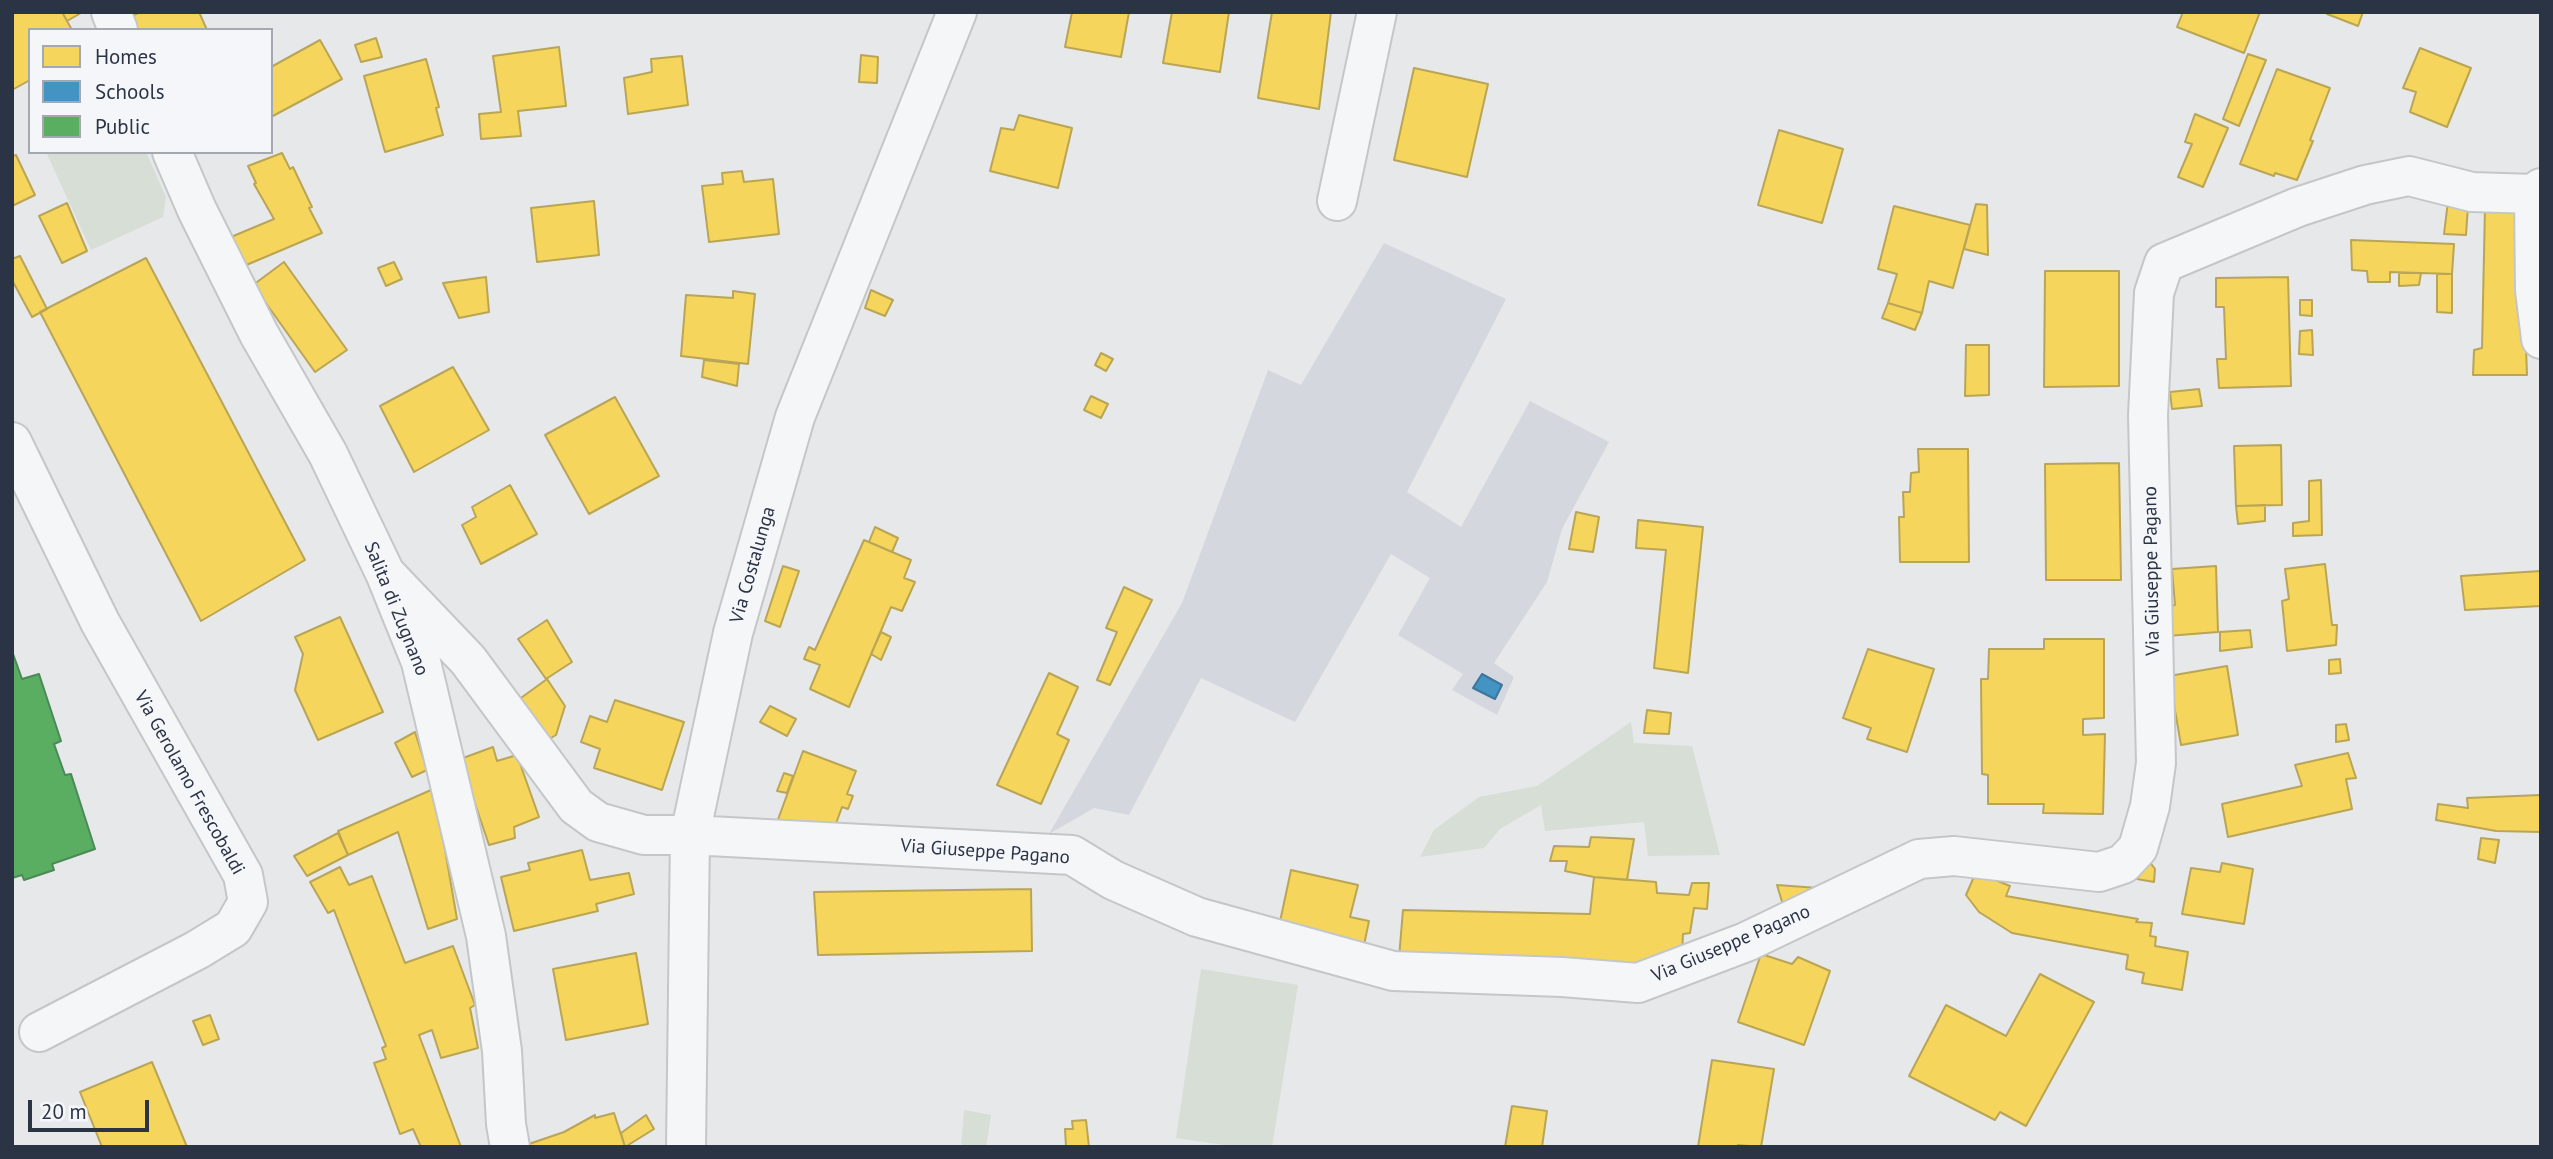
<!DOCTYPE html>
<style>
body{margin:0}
#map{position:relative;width:2553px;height:1159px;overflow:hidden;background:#e6e8ea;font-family:"PT Sans",sans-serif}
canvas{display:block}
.frame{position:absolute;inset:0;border:14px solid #2b3445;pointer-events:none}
.legend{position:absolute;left:28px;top:28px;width:245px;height:126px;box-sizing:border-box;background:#f4f6f9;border:2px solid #a4a8b1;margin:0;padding:9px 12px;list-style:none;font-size:21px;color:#2b3445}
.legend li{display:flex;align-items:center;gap:14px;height:35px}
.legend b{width:35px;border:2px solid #a4a8b1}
.scale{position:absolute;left:28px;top:1100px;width:121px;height:32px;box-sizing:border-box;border:4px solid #2b3445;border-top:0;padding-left:9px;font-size:21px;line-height:24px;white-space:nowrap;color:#2b3445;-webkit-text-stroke:5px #f4f6f9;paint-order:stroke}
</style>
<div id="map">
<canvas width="2553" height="1159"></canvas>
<div class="frame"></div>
<ul class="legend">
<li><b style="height:19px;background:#f6d55c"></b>Homes</li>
<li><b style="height:19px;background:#4393c3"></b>Schools</li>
<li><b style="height:19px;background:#5aae61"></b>Public</li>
</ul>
<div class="scale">20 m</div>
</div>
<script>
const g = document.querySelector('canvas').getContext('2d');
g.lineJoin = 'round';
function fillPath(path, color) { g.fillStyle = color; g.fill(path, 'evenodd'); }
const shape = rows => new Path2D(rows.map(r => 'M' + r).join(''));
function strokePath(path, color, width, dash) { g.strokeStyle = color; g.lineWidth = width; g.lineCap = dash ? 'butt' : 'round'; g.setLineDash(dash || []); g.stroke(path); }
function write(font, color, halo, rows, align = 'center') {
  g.font = font + ' "PT Sans",sans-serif'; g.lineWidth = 7; g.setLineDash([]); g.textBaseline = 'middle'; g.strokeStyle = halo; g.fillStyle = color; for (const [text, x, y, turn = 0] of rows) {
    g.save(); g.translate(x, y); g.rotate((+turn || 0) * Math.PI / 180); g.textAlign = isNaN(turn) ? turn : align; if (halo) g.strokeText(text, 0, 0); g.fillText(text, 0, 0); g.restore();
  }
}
const built = shape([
 [1384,243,1506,299,1407,492,1461,527,1530,401,1609,442,1562,529,1547,582,1494,663,1514,677,1497,715,1452,690,1463,674,1398,635,1430,578,1391,554,1295,722,1201,678,1129,815,1094,808,1049,834,1182,603,1268,370,1301,385]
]);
const green = shape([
 [46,152,146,152,166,197,163,217,91,250],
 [1631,722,1634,743,1692,746,1720,855,1648,856,1644,822,1545,831,1541,805,1500,829,1484,848,1420,857,1434,830,1479,797,1537,786],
 [1201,969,1298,985,1272,1147,1238,1147,1176,1138],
 [964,1110,991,1115,986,1147,961,1147]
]);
const homes = shape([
 [12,12,62,12,72,30,30,30,30,80,12,90,12,12],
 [62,12,81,12,81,13,67,21,62,12],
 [141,12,199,12,207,30,137,30,131,16,141,12],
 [1072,12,1129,12,1121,57,1065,47,1072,12],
 [1172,12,1229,12,1220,72,1163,63,1172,12],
 [1272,12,1331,12,1319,109,1258,98,1272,12],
 [2183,12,2260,12,2244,53,2177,27,2183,12],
 [2328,12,2363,12,2358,26,2327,14,2328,12],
 [376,38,382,57,361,62,355,45,376,38],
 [320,40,342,79,271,117,271,67,320,40],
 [559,47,566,106,518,111,521,136,481,139,479,114,501,112,493,56,559,47],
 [2420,48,2471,68,2447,127,2410,112,2416,92,2403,88,2420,48],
 [2248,54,2266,60,2239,126,2223,119,2248,54],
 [861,55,878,57,877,83,859,82,861,55],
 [682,56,688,105,628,114,624,78,652,72,651,59,682,56],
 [426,59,439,107,436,108,443,135,385,152,364,76,426,59],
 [1414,68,1488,84,1467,177,1394,160,1414,68],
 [2277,69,2330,88,2310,140,2313,141,2297,180,2275,173,2274,176,2240,164,2277,69],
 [2195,114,2228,128,2203,187,2178,177,2192,144,2185,142,2195,114],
 [1019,115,1072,128,1058,188,990,171,1001,128,1014,130,1019,115],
 [1779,130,1843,149,1822,223,1758,205,1779,130],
 [282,153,290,169,293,167,312,207,309,208,322,233,244,266,231,237,274,219,254,184,256,183,248,166,282,153],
 [16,155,35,195,12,206,12,156,16,155],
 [742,171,744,182,773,179,779,234,709,242,702,186,723,184,722,173,742,171],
 [594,201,599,255,537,262,531,208,594,201],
 [2448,201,2468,206,2466,235,2444,234,2448,201],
 [67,203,87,251,62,263,39,216,67,203],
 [1976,204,1987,205,1988,255,1964,249,1976,204],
 [1894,206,1970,225,1953,288,1929,281,1922,313,1888,303,1897,274,1878,269,1894,206],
 [2485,207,2521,210,2527,375,2473,375,2474,350,2482,348,2485,207],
 [2351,240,2454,244,2452,274,2390,272,2390,282,2368,282,2367,271,2352,270,2351,240],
 [20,256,47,309,32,317,12,280,12,259,20,256],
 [146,258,305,560,201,621,40,312,146,258],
 [284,262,347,350,315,372,253,285,284,262],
 [394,262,402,279,386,286,378,268,394,262],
 [2045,271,2119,271,2119,386,2044,387,2045,271],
 [2399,273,2421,273,2419,285,2399,286,2399,273],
 [2437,274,2452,274,2452,313,2437,312,2437,274],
 [486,277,489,312,459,318,443,283,486,277],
 [2288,277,2291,386,2219,388,2217,359,2226,359,2224,307,2216,307,2216,278,2288,277],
 [871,290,893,300,885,316,865,308,871,290],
 [733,291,755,294,748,364,681,356,686,295,733,298,733,291],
 [2300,300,2312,300,2312,316,2300,315,2300,300],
 [1888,303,1922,313,1915,330,1882,318,1888,303],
 [2312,330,2313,355,2299,354,2300,331,2312,330],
 [1966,345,1989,345,1989,395,1965,396,1966,345],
 [1101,353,1113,359,1106,371,1095,365,1101,353],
 [704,360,739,364,737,386,702,377,704,360],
 [453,367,489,430,414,472,380,406,453,367],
 [2199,389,2202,406,2172,409,2170,392,2199,389],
 [1091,396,1108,404,1101,418,1084,410,1091,396],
 [615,397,659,476,589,514,545,435,615,397],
 [2281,445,2282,505,2236,506,2234,446,2281,445],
 [1918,449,1968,449,1969,562,1900,562,1899,517,1904,517,1903,492,1910,492,1911,473,1919,472,1918,449],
 [2119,463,2121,580,2046,580,2045,464,2119,463],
 [2321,480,2322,535,2293,536,2293,523,2309,521,2309,481,2321,480],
 [510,485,537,534,481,564,462,525,476,517,472,507,510,485],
 [2265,505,2265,521,2238,524,2236,506,2265,505],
 [1576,512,1599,517,1593,552,1569,549,1576,512],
 [1638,520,1703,527,1688,673,1654,668,1666,550,1636,548,1638,520],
 [875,527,898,538,892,552,869,542,875,527],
 [864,540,911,560,904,578,915,582,902,611,891,607,849,707,810,689,820,665,804,659,809,647,815,650,864,540],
 [2325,564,2332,625,2337,625,2336,645,2287,651,2282,601,2289,599,2285,569,2325,564],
 [783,566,799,571,780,627,765,621,783,566],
 [2216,566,2218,632,2167,636,2166,607,2175,605,2172,569,2216,566],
 [2541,571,2541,606,2465,610,2461,576,2541,571],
 [1124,587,1152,600,1110,685,1097,680,1117,632,1106,628,1124,587],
 [340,617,383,712,318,740,295,690,303,654,295,637,340,617],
 [547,620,572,662,546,679,518,639,547,620],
 [2250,630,2252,647,2220,651,2220,632,2250,630],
 [881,632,891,637,881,660,871,654,881,632],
 [2044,639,2104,639,2104,718,2083,719,2083,735,2105,734,2103,814,2043,813,2044,804,1988,804,1988,775,1982,774,1981,679,1988,679,1989,649,2044,649,2044,639],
 [1868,649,1934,669,1907,752,1867,739,1871,728,1843,718,1868,649],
 [2340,659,2341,673,2329,674,2329,660,2340,659],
 [2227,666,2238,735,2181,745,2169,676,2227,666],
 [1049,673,1078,687,1057,734,1069,740,1041,804,997,785,1049,673],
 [547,679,565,706,556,735,544,742,514,703,547,679],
 [615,700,684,722,662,790,594,768,600,749,581,742,590,716,607,722,615,700],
 [770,706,796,719,787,736,760,722,770,706],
 [1647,710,1671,713,1669,734,1644,733,1647,710],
 [2346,724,2349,740,2336,742,2336,725,2346,724],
 [415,732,427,770,412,777,395,743,415,732],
 [493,747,497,761,517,755,539,817,514,827,515,838,489,845,465,774,455,761,493,747],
 [803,751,856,771,847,794,853,796,848,809,842,807,834,829,776,825,803,751],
 [2348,753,2356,778,2346,779,2352,809,2228,837,2222,804,2302,786,2295,765,2348,753],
 [784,773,793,776,787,793,777,791,784,773],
 [431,790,444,844,457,919,428,929,398,832,348,855,338,831,431,790],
 [2541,795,2541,832,2496,831,2436,820,2438,804,2468,808,2467,798,2541,795],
 [338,833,348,855,307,876,294,856,338,833],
 [1591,837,1634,839,1627,880,1594,877,1565,871,1567,861,1550,861,1554,846,1589,847,1591,837],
 [2481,838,2499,840,2495,863,2478,859,2481,838],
 [582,850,590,880,629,873,634,894,596,904,598,911,514,931,501,877,530,870,528,863,582,850],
 [2149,861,2155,869,2154,882,2137,879,2136,870,2149,861],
 [2222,863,2253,869,2244,924,2182,914,2191,868,2220,872,2222,863],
 [340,867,349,885,372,876,405,963,453,946,475,1005,470,1008,478,1048,441,1058,432,1030,419,1035,461,1147,421,1147,413,1129,400,1134,374,1063,386,1059,382,1048,386,1046,334,910,328,913,310,882,340,867],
 [1291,870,1358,885,1350,917,1369,921,1363,950,1278,931,1291,870],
 [1976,872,2010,886,2006,896,2138,919,2136,922,2152,923,2150,936,2156,937,2155,946,2188,952,2182,990,2142,983,2144,973,2126,969,2128,955,2012,933,1979,912,1966,895,1976,872],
 [1594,877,1656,882,1657,893,1689,895,1692,883,1709,883,1707,909,1694,908,1690,933,1683,934,1682,954,1649,967,1399,958,1403,910,1590,914,1594,877],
 [1777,885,1818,888,1783,905,1777,885],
 [1031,889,1032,951,818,955,814,892,1031,889],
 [636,953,648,1024,566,1040,553,969,636,953],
 [1761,954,1792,964,1798,957,1830,971,1804,1045,1738,1022,1761,954],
 [2040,974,2094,1002,2026,1126,2000,1112,1995,1120,1909,1076,1946,1005,2006,1036,2040,974],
 [210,1015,219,1039,203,1045,193,1021,210,1015],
 [1712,1060,1774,1069,1761,1147,1738,1145,1738,1147,1698,1147,1712,1060],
 [152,1062,187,1147,102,1147,80,1092,152,1062],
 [1512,1106,1547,1111,1542,1147,1505,1147,1512,1106],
 [614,1113,625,1147,523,1146,564,1132,595,1115,595,1118,614,1113],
 [646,1115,654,1129,625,1147,621,1133,646,1115],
 [1086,1120,1089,1147,1066,1147,1065,1129,1073,1129,1072,1121,1086,1120]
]);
const schools = shape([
 [1482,674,1502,685,1495,699,1473,688,1482,674]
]);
const public = shape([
 [12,651,22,679,39,674,61,741,54,744,65,775,71,774,95,849,52,864,54,870,24,880,22,875,12,878,12,651]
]);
const minor = shape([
 [111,12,118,30],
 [172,152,197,210,259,334,328,454,385,573,421,662,486,936,502,1051,506,1124,510,1147],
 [2541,188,2534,194,2535,290,2541,339],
 [1337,201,1377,12],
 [12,442,100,622,243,875,248,902,233,928,197,950,39,1032],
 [385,573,468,660,576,806,598,822,644,835,690,835,1072,855,1113,880,1197,917,1393,971,1562,977,1638,983,1746,942,1919,859,1954,856,2099,872,2123,864,2138,848,2150,806,2156,763,2148,415,2154,293,2164,263,2298,207,2365,185,2409,176,2472,192,2534,194],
 [686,1147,690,835,733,633,795,417,957,12]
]);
const streetNames = [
 ["Via Costalunga",753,565,-74],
 ["Via Giuseppe Pagano",2152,571,-91],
 ["Salita di Zugnano",396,609,68],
 ["Via Gerolamo Frescobaldi",189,783,61],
 ["Via Giuseppe Pagano",985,852,4],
 ["Via Giuseppe Pagano",1731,944,-23]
];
fillPath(built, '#d4d7dd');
fillPath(green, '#d6ded6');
fillPath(homes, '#f6d55c');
strokePath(homes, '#b9a555', 2);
fillPath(schools, '#4393c3');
strokePath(schools, '#3c769d', 2);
fillPath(public, '#5aae61');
strokePath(public, '#4c8959', 2);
strokePath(minor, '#c4c6c8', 42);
strokePath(minor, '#f5f6f7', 38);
write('19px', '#2b3445', '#f4f6f9', streetNames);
</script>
